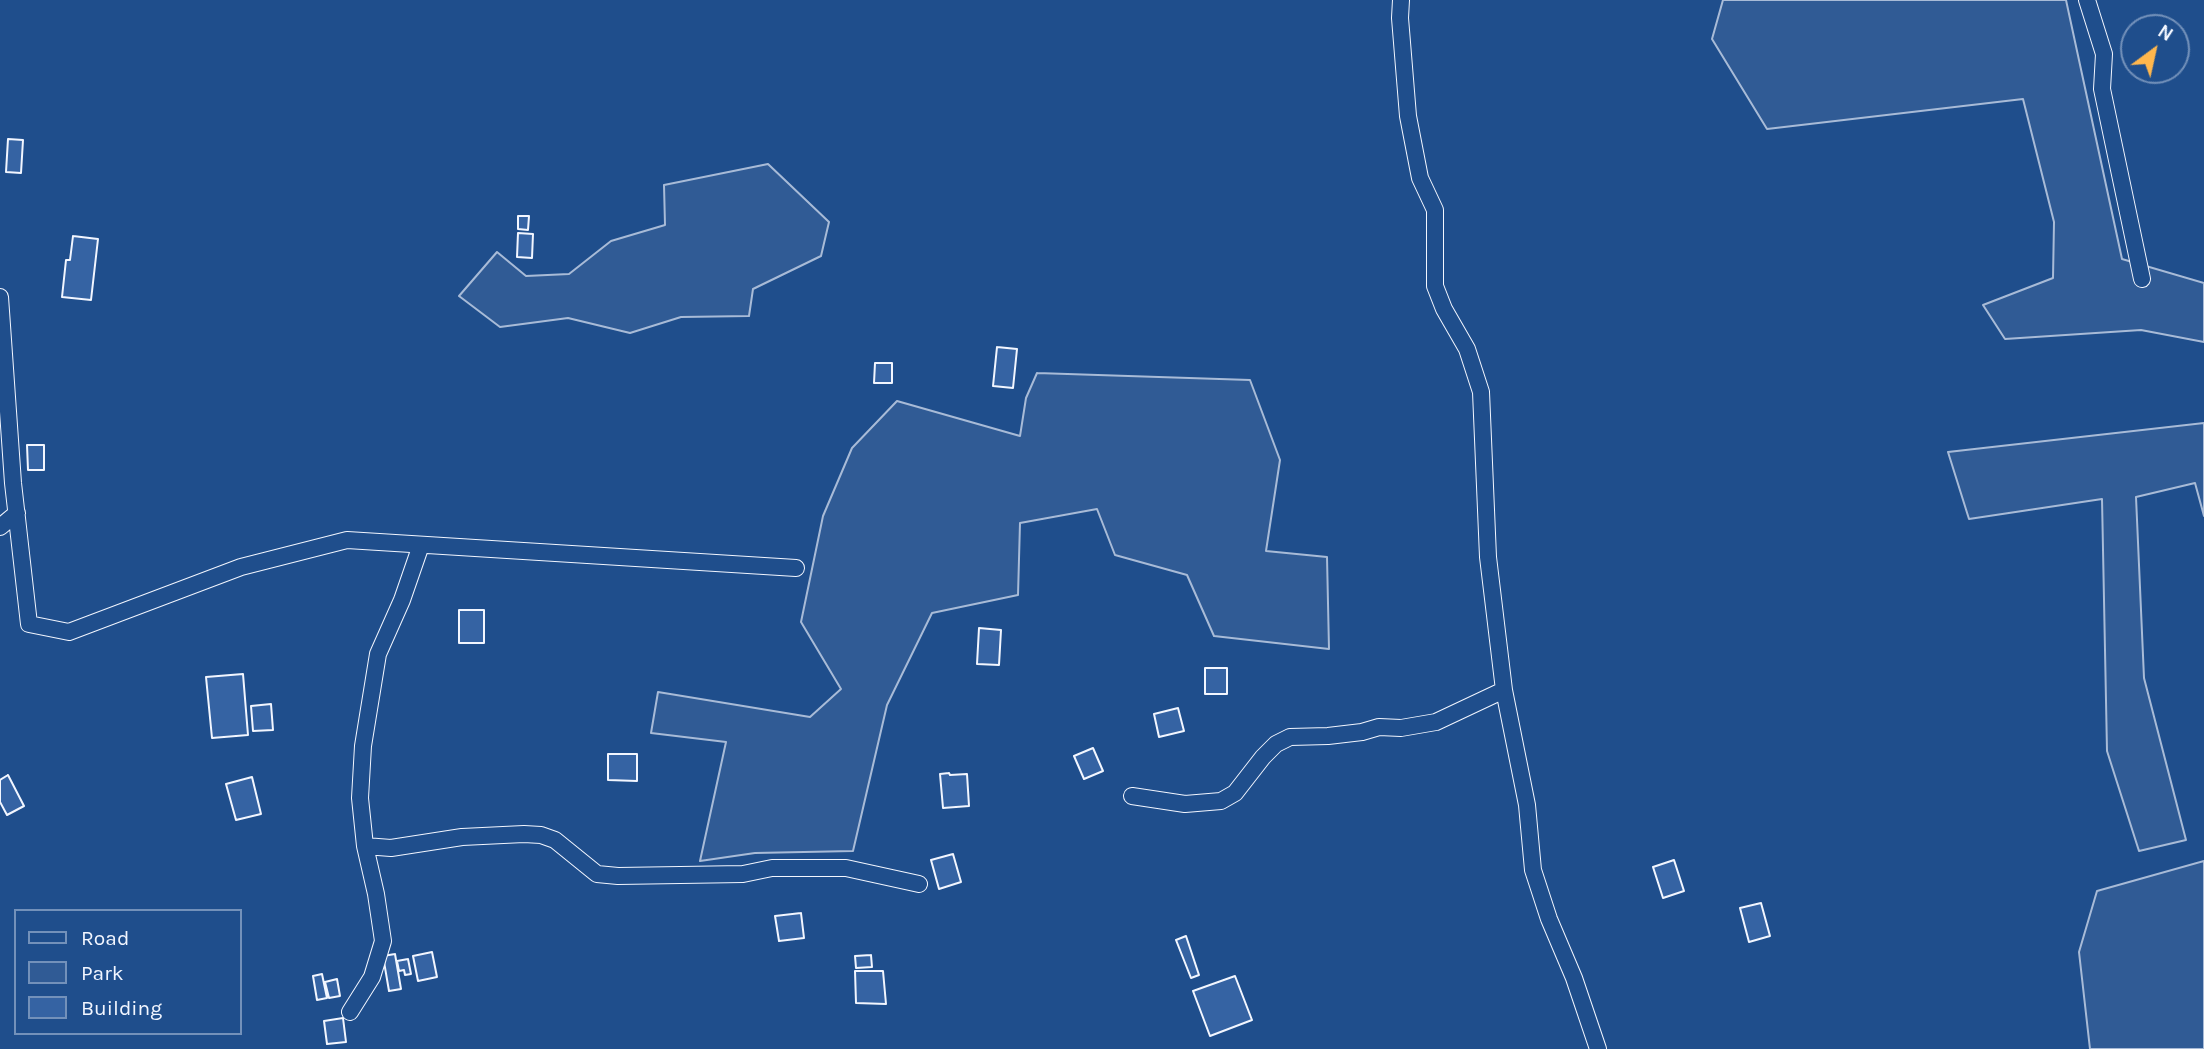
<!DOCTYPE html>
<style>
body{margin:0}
#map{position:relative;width:2204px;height:1049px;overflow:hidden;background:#1f4e8c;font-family:Karla,sans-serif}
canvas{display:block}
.legend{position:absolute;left:14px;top:909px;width:228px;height:126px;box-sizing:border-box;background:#1f4e8c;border:2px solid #7391ba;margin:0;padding:9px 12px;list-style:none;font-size:21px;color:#f2f6ff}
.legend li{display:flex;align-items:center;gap:14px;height:35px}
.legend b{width:35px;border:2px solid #7391ba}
.north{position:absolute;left:2120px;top:14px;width:70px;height:70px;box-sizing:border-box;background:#1f4e8c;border:2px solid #7391ba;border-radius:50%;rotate:33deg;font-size:19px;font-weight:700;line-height:28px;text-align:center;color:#f2f6ff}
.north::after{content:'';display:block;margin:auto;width:24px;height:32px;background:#ffb74d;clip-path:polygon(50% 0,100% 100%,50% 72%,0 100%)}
</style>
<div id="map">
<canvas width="2204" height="1049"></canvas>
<ul class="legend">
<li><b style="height:9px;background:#1f4e8c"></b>Road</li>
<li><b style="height:19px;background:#305b95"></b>Park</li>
<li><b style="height:19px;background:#3563a3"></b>Building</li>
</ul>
<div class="north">N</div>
</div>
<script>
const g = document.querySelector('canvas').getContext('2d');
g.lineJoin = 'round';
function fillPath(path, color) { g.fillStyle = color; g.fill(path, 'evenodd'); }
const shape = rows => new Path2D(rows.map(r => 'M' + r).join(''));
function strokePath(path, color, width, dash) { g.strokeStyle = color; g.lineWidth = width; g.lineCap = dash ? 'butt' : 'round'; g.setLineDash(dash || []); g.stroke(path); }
const green = shape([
 [1723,0,2066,0,2122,259,2204,283,2204,342,2141,330,2005,339,1983,305,2053,278,2054,222,2023,99,1767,129,1712,39,1723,0],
 [768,164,829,222,821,256,753,289,749,316,681,317,630,333,568,318,500,327,459,296,497,252,526,276,569,274,611,241,665,225,664,185,768,164],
 [1037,373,1250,380,1280,460,1266,551,1327,557,1329,649,1214,636,1187,575,1115,555,1097,509,1020,523,1018,595,932,613,887,705,853,851,755,853,700,861,726,742,651,733,658,692,810,717,841,689,801,622,823,516,852,448,897,401,1020,436,1026,398,1037,373],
 [2204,423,2204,516,2195,483,2136,497,2144,678,2186,840,2139,851,2107,751,2102,499,1969,519,1948,452,2204,423],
 [2204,861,2204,1049,2090,1049,2079,952,2097,891,2204,861]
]);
const building = shape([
 [8,139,23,140,21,173,6,172,8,139],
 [518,216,529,216,528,230,518,229,518,216],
 [518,233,533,234,532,258,517,257,518,233],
 [73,236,98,239,91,300,62,297,66,260,70,260,73,236],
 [997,347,1017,349,1013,388,993,386,997,347],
 [875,363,892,363,892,383,874,383,875,363],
 [27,445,44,445,44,470,28,470,27,445],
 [459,610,484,610,484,643,459,643,459,610],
 [979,628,1001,630,999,665,977,664,979,628],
 [1205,668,1227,668,1227,694,1205,694,1205,668],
 [243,674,248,735,212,738,206,677,243,674],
 [271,704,273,730,253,731,251,706,271,704],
 [1178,708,1184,731,1159,737,1154,714,1178,708],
 [1093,748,1103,771,1084,779,1074,756,1093,748],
 [608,754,637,754,637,781,608,780,608,754],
 [949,773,950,775,967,774,969,806,943,808,940,774,949,773],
 [8,775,24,806,7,815,0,802,0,780,8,775],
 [252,777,261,814,236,820,226,784,252,777],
 [953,854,961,882,939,889,931,860,953,854],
 [1674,860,1684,891,1663,898,1653,867,1674,860],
 [1761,903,1770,936,1749,942,1740,908,1761,903],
 [801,913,804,938,779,941,775,916,801,913],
 [1186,936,1199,975,1191,978,1176,940,1186,936],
 [432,952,437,977,418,981,413,956,432,952],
 [395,954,401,989,389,991,383,956,395,954],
 [871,955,872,967,856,968,855,956,871,955],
 [408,959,411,974,405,975,404,970,399,971,397,961,408,959],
 [855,971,883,971,886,1004,856,1003,855,971],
 [322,974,327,998,317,1000,313,976,322,974],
 [1235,976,1252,1020,1210,1036,1193,991,1235,976],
 [337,979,340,996,329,998,325,982,337,979],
 [343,1018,346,1042,327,1044,324,1021,343,1018]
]);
const minor = shape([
 [1401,0,1400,18,1408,116,1420,178,1435,210,1435,286,1444,309,1467,349,1481,392,1488,557,1504,690,1527,805,1533,870,1549,919,1574,978,1598,1049],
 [2087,0,2104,54,2102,89,2142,279],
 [0,297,13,483,29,624,69,632,241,567,347,540,796,568],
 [0,527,17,513],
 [1132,796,1185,804,1221,801,1235,793,1263,757,1276,744,1290,737,1328,736,1362,732,1379,727,1401,728,1436,722,1504,690],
 [365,846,391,848,462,837,524,834,541,835,555,840,597,874,618,876,743,874,772,868,846,868,919,884],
 [350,1012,372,977,383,941,376,894,365,846,360,798,363,746,378,654,402,600,421,545]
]);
fillPath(green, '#305b95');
strokePath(green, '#a8bbd7', 2);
fillPath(building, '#3563a3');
strokePath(building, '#f2f6ff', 2);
strokePath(minor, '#f2f6ff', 18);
strokePath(minor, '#1f4e8c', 16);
</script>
